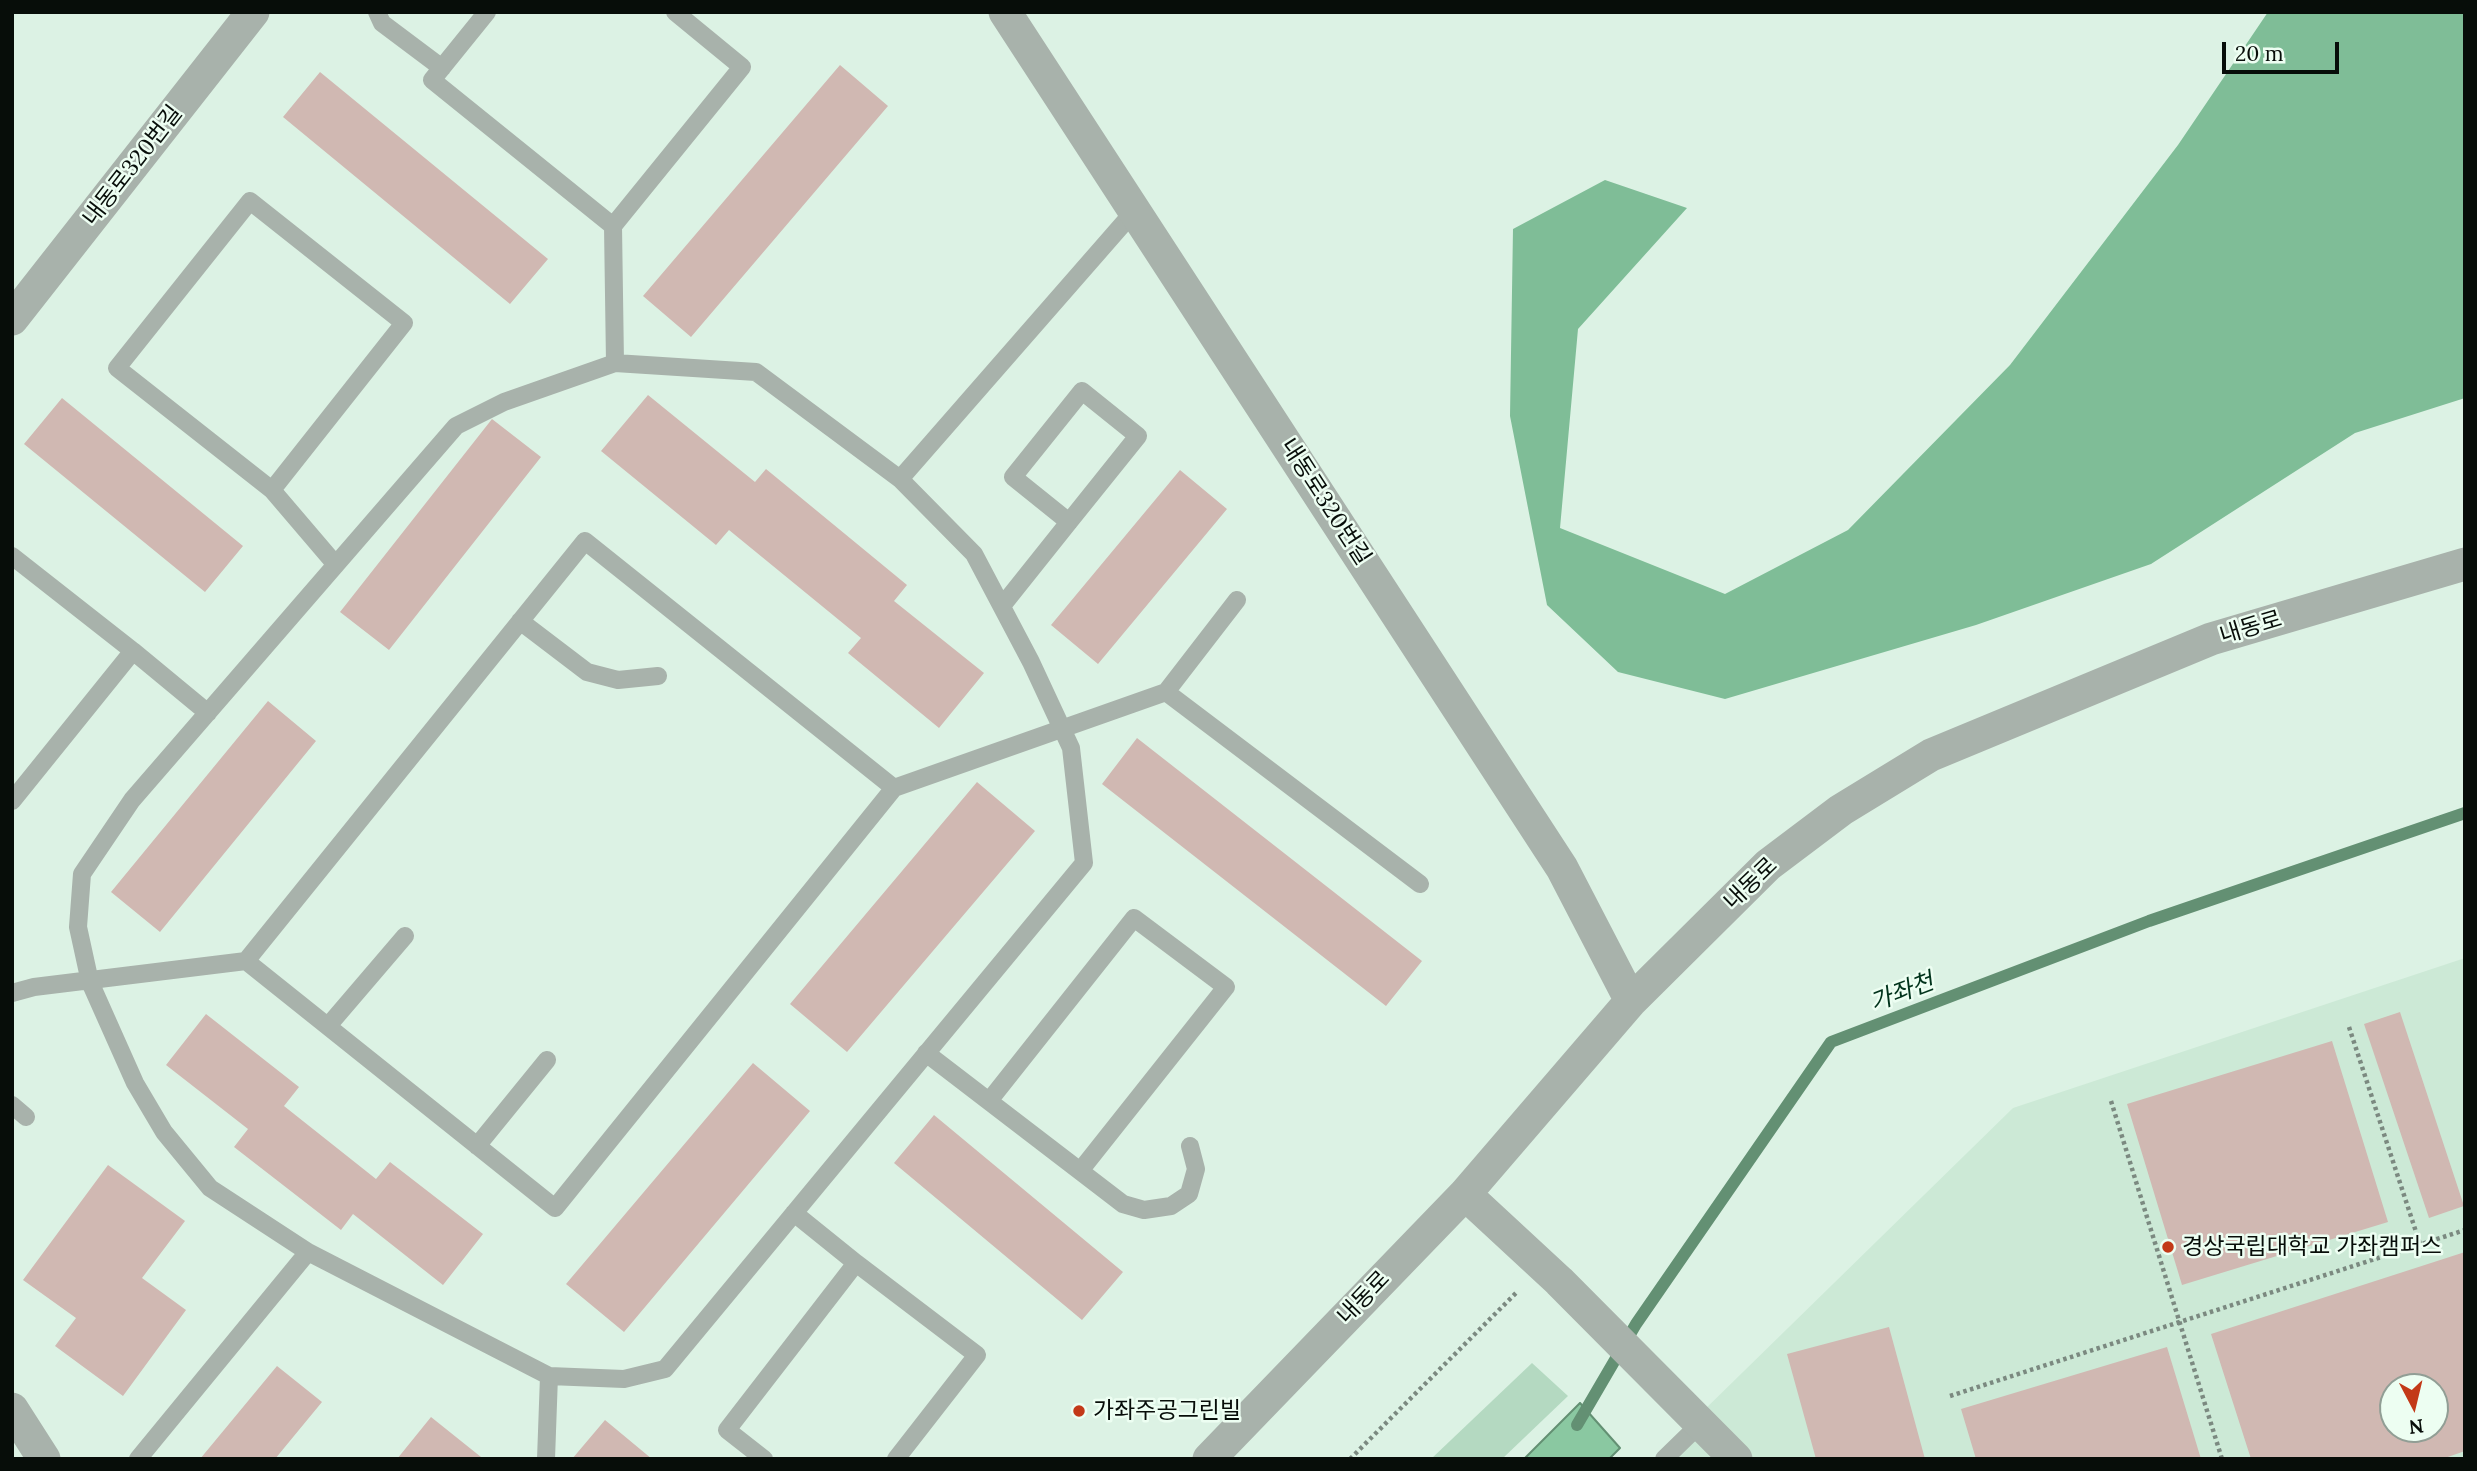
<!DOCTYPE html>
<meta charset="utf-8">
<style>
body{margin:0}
#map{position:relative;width:2477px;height:1471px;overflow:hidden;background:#dcf2e4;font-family:Lora,serif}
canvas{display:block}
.frame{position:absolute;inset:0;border:14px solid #070d09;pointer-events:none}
.north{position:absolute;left:2379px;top:1373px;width:70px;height:70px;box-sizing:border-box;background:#edfef2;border:2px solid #919e95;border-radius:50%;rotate:173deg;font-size:19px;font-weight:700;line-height:28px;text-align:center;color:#070d09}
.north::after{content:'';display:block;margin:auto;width:24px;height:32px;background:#c33918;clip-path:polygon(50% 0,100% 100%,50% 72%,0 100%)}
.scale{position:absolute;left:2222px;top:42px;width:117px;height:32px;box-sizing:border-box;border:4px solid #070d09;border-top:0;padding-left:9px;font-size:21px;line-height:24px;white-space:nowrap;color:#070d09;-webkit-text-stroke:5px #edfef2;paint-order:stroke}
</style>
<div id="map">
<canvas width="2477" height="1471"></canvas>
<div class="frame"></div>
<div class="north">N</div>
<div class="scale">20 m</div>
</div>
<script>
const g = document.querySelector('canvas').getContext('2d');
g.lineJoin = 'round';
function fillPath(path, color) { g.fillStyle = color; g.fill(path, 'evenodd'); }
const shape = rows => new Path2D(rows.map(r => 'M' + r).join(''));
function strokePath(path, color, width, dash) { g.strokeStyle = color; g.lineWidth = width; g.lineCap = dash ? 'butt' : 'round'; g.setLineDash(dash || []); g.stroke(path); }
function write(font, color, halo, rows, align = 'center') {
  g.font = font + ' Lora,"Noto Sans KR",serif'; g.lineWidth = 5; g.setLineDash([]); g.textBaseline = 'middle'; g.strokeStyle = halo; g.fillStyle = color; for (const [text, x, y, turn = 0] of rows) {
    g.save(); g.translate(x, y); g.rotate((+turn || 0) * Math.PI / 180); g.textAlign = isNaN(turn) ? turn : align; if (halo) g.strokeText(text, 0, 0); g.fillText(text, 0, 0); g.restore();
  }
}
const built = shape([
 [2465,958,2465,1459,1654,1459,2013,1108],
 [2393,1387,2435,1387,2435,1429,2393,1429]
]);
const green = shape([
 [1532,1363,1568,1396,1502,1459,1431,1459]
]);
const forest = shape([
 [2268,12,2465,12,2465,398,2355,433,2151,564,1976,625,1725,699,1618,672,1547,605,1510,416,1513,229,1605,180,1687,208,1578,329,1560,528,1725,594,1848,530,2010,365,2178,145]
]);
const water = shape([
 [1580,1403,1620,1448,1609,1459,1524,1459,1580,1403]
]);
const stream = shape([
 [1577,1425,1636,1324,1831,1042,2149,921,2465,813]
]);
const building = shape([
 [840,65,888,106,691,337,643,296],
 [320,72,548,259,510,304,283,117],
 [648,395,755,482,766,469,907,585,894,601,984,673,939,728,848,653,861,638,729,530,716,545,601,451],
 [62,398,243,546,205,592,24,444],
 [492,419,541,457,389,650,340,612],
 [1180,470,1227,509,1098,664,1051,625],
 [268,701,316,741,160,932,111,892],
 [1137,738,1422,961,1386,1006,1102,784],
 [977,782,1035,831,847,1052,790,1004],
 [2400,1012,2464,1206,2429,1218,2364,1024],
 [206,1014,299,1087,284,1106,376,1179,390,1162,483,1234,443,1285,353,1214,341,1230,234,1147,248,1129,166,1065],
 [2332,1041,2388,1222,2182,1285,2127,1104],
 [753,1063,810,1111,624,1332,566,1284],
 [934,1115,1123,1272,1082,1320,894,1163],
 [108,1165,185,1221,142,1278,186,1310,123,1396,55,1346,76,1318,23,1280],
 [2465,1252,2465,1451,2442,1459,2251,1459,2211,1334],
 [2393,1387,2435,1387,2435,1429,2393,1429],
 [1889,1327,1925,1459,1816,1459,1787,1354],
 [2167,1347,2201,1459,1976,1459,1961,1409],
 [277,1366,322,1402,275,1459,200,1459],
 [431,1417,481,1457,480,1459,397,1459],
 [605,1420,652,1459,572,1459]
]);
const path = shape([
 [2349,1027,2420,1244],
 [2111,1101,2222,1459],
 [1950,1396,2465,1230],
 [1350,1459,1518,1291]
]);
const lane = shape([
 [377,12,382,23,442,68],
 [487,12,432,80,613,226,742,67,675,12],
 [613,226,615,363],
 [900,479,974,554,1031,662,1071,748,1084,863,665,1369,624,1379,549,1376,308,1252,210,1188,164,1132,135,1083,90,982,78,927,82,874,132,800,456,426,504,402,615,363,756,372,900,479,1136,209],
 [272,490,404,323,250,201,117,368,272,490,336,565],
 [12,556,133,651,12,801],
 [1237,600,1166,692,1420,884],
 [1002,606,1069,522,1138,436,1082,391,1013,477,1069,522],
 [520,621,587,672,618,680,658,676],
 [133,651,208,713],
 [894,788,1166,692],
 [12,993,34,987,246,961,585,541,894,788,555,1208,246,961],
 [328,1026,405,936],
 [926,1053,1123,1204,1144,1210,1171,1206,1189,1194,1196,1169,1190,1146],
 [989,1101,1134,918,1226,987,1080,1171],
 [12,1105,26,1117],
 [477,1146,547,1060],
 [794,1213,856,1263],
 [138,1459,308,1252],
 [546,1459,549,1376],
 [764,1459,727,1430,856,1263,977,1355,896,1459],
 [1664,1459,1701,1423]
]);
const street = shape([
 [1005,12,1562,868,1631,1001],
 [12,319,253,12],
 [1465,1194,1559,1281,1736,1459],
 [12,1409,44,1459],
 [1209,1459,1465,1194,1631,1001,1768,865,1841,810,1931,755,2211,639,2465,564]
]);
const markers = [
 [2168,1247,7,"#c33918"],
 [1079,1411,7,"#c33918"]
];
const streetNames = [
 ["내동로320번길",133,166,-52],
 ["내동로320번길",1325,502,57],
 ["내동로",2251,628,-17],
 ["내동로",1751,884,-44],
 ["내동로",1364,1298,-46]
];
const poiNames = [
 ["경상국립대학교 가좌캠퍼스",2182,1247],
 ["가좌주공그린빌",1093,1411]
];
const waterNames = [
 ["가좌천",1902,993,-21]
];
fillPath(built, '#cce9d6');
fillPath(green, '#b4d9c1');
fillPath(forest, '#7fbd97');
fillPath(water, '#8ac8a1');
strokePath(water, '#639073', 2);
strokePath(stream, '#639073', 12);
fillPath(building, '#d0b8b2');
strokePath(path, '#7b8980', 4.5, [3.5, 3.5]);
strokePath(lane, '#a8b2ab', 18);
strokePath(street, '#a8b2ab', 33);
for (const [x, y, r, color] of markers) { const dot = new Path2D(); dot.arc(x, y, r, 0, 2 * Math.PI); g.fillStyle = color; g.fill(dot); strokePath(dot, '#edfef2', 2.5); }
write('23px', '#070d09', '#edfef2', streetNames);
write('23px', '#070d09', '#edfef2', poiNames, 'left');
write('italic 24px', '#00331b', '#edfef2', waterNames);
</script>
